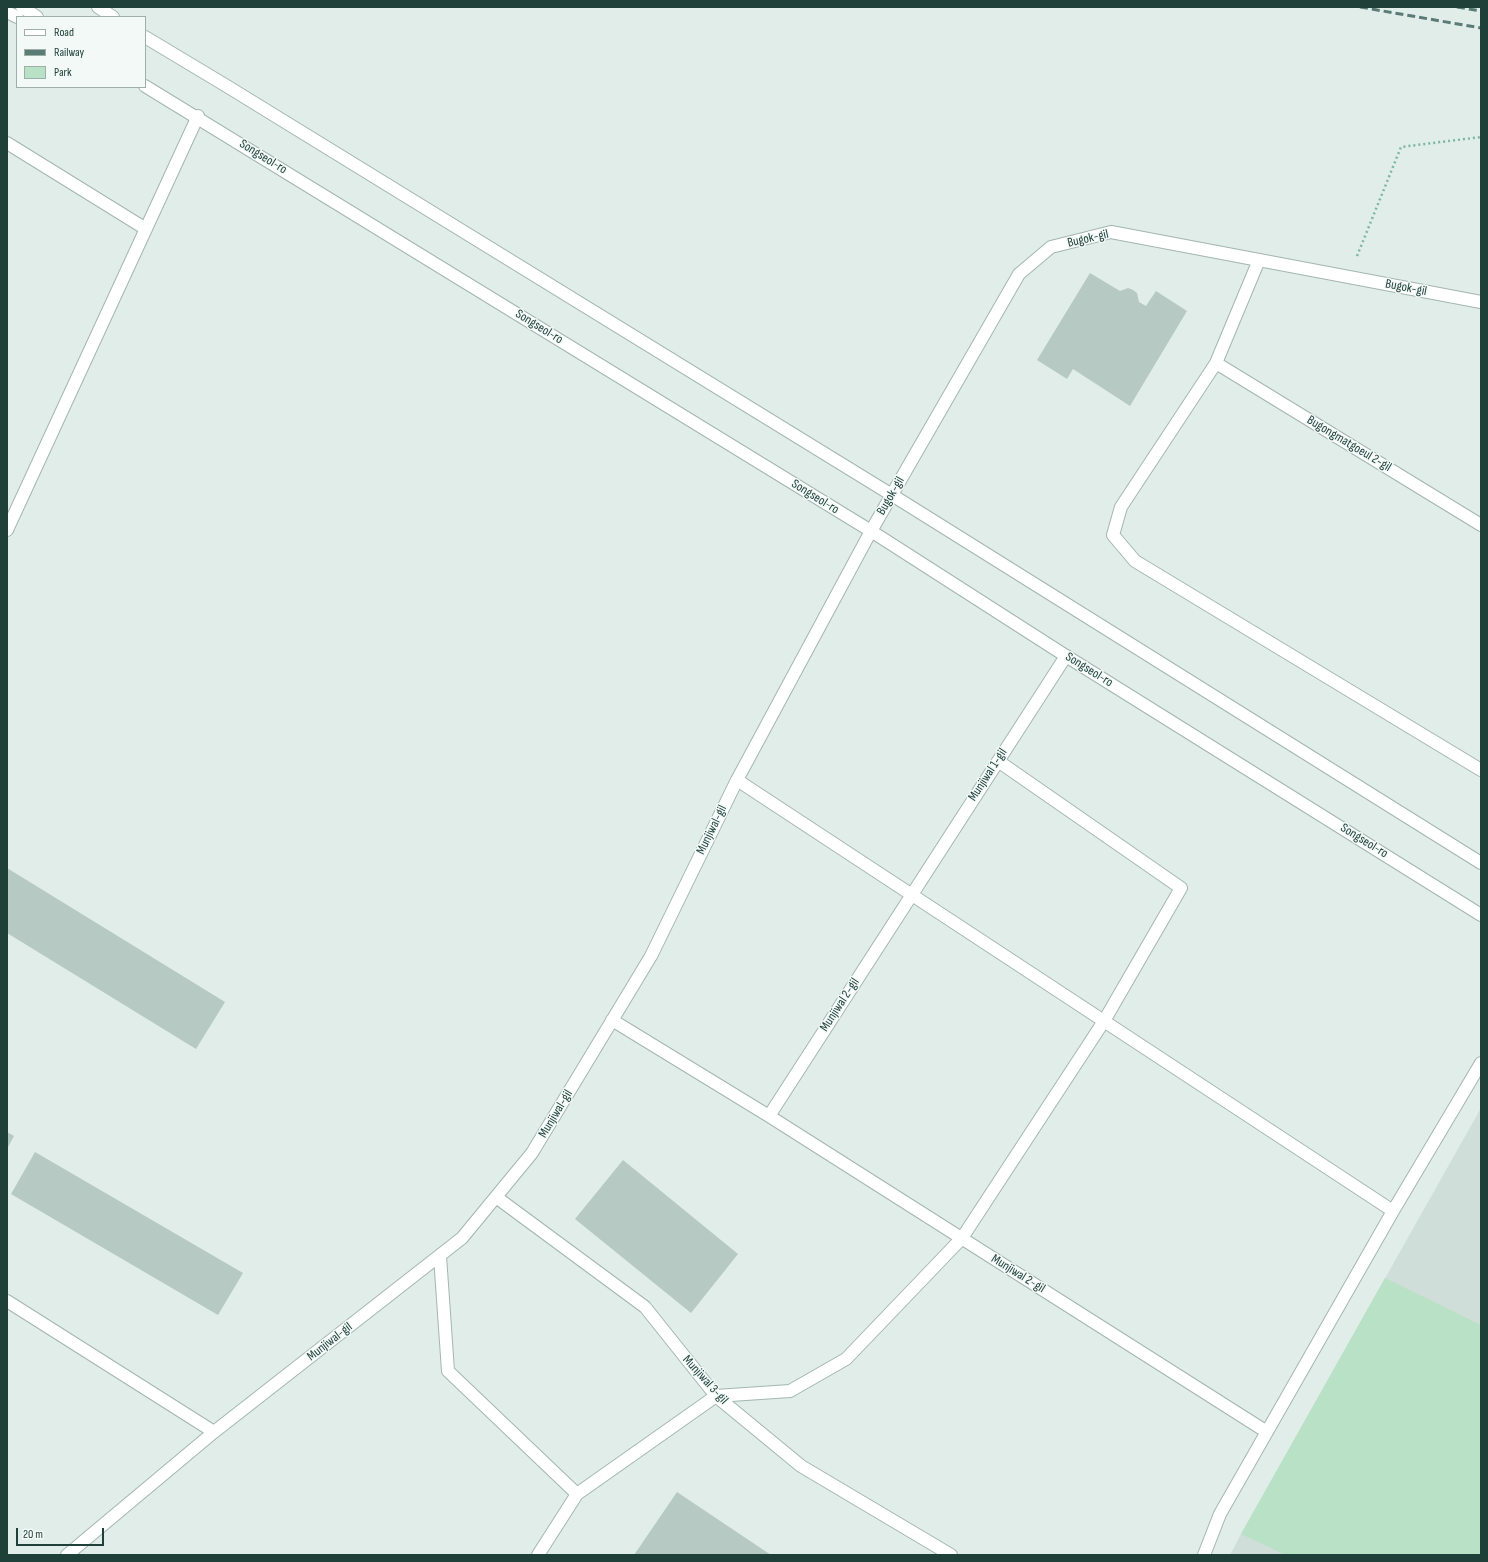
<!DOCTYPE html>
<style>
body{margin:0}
#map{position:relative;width:1488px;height:1562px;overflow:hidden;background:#e1ede9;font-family:"Sofia Sans Condensed",sans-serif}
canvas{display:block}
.frame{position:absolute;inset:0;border:8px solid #1f4039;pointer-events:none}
.legend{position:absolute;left:16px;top:16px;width:130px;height:72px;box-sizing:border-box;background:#f2f9f6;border:1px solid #9eafaa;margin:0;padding:5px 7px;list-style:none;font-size:12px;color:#1f4039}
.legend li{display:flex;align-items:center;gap:8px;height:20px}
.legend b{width:20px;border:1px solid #9eafaa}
.scale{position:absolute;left:16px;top:1528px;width:88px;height:18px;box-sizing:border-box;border:2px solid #1f4039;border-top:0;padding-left:5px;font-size:12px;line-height:14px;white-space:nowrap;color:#1f4039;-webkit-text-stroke:3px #f2f9f6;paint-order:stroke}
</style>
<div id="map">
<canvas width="1488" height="1562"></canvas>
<div class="frame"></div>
<ul class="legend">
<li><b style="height:5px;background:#fff"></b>Road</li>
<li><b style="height:5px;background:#5a7c75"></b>Railway</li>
<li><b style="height:11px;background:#b8e1c5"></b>Park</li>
</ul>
<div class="scale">20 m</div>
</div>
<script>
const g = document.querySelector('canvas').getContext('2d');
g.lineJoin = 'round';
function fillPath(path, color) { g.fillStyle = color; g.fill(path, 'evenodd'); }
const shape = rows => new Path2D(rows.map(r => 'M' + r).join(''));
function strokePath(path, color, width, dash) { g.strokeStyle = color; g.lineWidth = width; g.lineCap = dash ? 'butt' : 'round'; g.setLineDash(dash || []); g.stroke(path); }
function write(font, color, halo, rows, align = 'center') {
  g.font = font + ' "Sofia Sans Condensed",sans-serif'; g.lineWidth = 3; g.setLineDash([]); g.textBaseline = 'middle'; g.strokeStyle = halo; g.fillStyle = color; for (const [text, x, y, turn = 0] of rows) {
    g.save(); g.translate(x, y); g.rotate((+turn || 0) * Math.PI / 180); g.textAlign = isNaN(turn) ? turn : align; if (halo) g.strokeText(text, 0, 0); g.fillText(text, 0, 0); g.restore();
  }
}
const built = shape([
 [1481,1108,1481,1555,1230,1555,1241,1534]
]);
const green = shape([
 [1385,1278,1481,1325,1481,1555,1286,1555,1241,1534]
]);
const building = shape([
 [1090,273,1120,291,1128,288,1133,290,1137,293,1139,302,1146,306,1156,291,1187,311,1130,406,1073,369,1067,379,1037,360],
 [7,868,225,1002,196,1049,7,933],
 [7,1132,14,1136,7,1149],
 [35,1152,243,1273,218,1315,11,1194],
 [623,1160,738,1254,691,1313,575,1219],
 [677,1492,771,1555,634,1555]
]);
const path = shape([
 [1357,256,1401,147,1481,137]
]);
const minor = shape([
 [7,12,17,17],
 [7,143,146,229],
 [1259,260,1216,363,1121,507,1113,535,1135,561,1481,770],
 [1216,363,1481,525],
 [7,530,198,116],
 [737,780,1393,1211],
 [612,1020,769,1116,1267,1432],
 [769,1116,1066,656],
 [496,1197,645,1307,716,1396,801,1466,951,1555],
 [440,1256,448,1371,577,1494],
 [7,1301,214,1432],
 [67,1555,214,1432,462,1238,532,1153,651,956,737,780,871,531],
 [538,1555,577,1494,716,1396,790,1391,846,1359,962,1238,1104,1021,1181,888,998,761],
 [1204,1555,1220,1514,1393,1211,1481,1063]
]);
const tertiary = shape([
 [22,7,37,17],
 [98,7,113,17],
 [145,37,225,85,892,495,1481,863],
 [145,86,871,531,1066,656,1481,915],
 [871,531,1019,274,1051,247,1111,232,1481,302]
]);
const rail = shape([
 [1360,7,1481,28],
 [1457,7,1481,11]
]);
const streetNames = [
 ["Songseol-ro",263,157,32],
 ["Bugok-gil",1088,239,-13],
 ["Bugok-gil",1406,288,11],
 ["Songseol-ro",539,327,32],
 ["Bugongmatgoeul 2-gil",1349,444,31],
 ["Bugok-gil",891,496,-60],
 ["Songseol-ro",815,497,32],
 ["Songseol-ro",1089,670,32],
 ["Munjiwal 1-gil",988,775,-57],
 ["Munjiwal-gil",712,830,-64],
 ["Songseol-ro",1364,841,32],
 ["Munjiwal 2-gil",840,1005,-57],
 ["Munjiwal-gil",556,1114,-59],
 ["Munjiwal 2-gil",1018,1274,32],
 ["Munjiwal-gil",330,1342,-38],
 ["Munjiwal 3-gil",705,1380,48]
];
fillPath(built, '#cfded8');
fillPath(green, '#b8e1c5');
fillPath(building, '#b6c9c2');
strokePath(minor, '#a3b6b1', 14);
strokePath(tertiary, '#a3b6b1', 14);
strokePath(path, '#7eb5a6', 2.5, [2, 3]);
strokePath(minor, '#fff', 12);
strokePath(tertiary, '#fff', 12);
strokePath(rail, '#5a7c75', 3, [8, 4]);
write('13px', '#1f4039', '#f2f9f6', streetNames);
</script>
